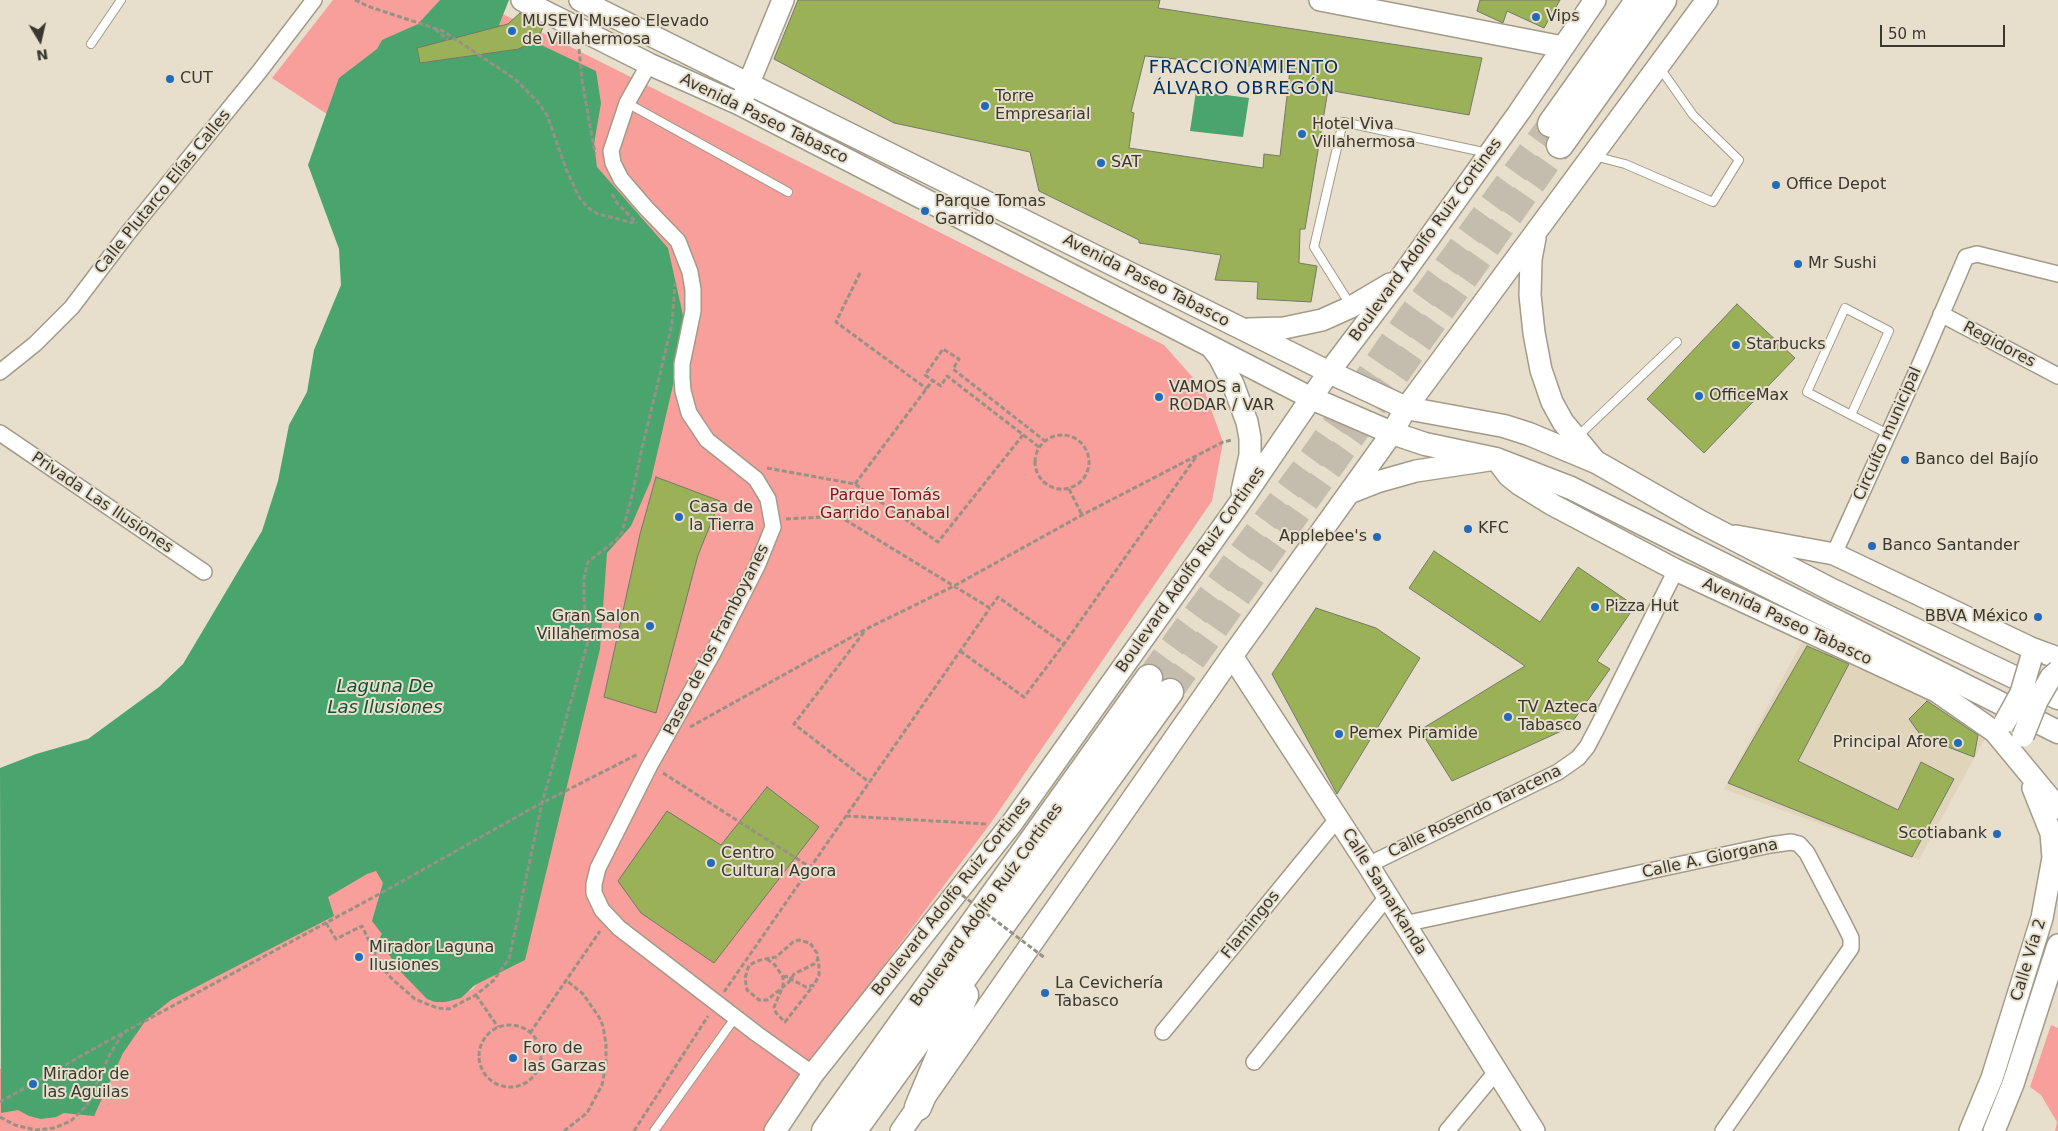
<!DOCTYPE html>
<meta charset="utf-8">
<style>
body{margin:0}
#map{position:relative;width:2058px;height:1131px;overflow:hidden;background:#e7dfcc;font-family:"DejaVu Sans",sans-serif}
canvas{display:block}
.north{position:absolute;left:15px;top:15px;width:50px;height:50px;-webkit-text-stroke:4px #e7dfcc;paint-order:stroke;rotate:171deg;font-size:14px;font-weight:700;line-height:20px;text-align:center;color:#3a372f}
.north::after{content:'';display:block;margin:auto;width:18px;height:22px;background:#3a372f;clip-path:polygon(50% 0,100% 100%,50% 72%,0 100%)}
.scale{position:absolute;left:1880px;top:25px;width:125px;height:22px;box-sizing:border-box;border:2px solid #3a372f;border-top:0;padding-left:6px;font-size:15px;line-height:18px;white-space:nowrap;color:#3a372f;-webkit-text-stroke:4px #e7dfcc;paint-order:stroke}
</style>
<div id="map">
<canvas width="2058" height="1131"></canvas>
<div class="north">N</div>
<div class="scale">50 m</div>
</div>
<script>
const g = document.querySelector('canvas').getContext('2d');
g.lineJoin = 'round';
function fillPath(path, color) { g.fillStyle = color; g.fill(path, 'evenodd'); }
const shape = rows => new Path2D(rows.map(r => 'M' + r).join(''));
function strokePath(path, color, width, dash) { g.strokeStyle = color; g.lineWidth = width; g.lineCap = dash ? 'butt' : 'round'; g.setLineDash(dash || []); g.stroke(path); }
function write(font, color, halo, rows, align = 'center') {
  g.font = font + ' "DejaVu Sans",sans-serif'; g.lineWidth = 4; g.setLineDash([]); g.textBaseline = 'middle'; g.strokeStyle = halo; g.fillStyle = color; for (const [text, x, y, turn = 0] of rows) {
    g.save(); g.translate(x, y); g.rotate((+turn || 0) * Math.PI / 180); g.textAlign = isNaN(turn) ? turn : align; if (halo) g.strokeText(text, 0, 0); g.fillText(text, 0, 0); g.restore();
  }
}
const built = shape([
 [1807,632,1992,725,1919,860,1724,789]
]);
const green = shape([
 [333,0,473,0,547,35,1164,345,1204,390,1223,442,1212,501,990,824,819,1052,766,1131,0,1131,0,1069,372,864,383,880,446,1002,473,989,487,968,336,120,272,78],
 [2051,1025,2058,1028,2058,1131,2055,1131,2057,1122,2041,1095,2030,1087]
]);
const water = shape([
 [440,0,509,0,499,25,596,71,601,103,594,144,597,167,668,248,686,329,651,480,631,526,607,553,600,649,525,960,475,985,461,998,446,1002,435,1002,427,999,400,971,386,950,380,937,382,934,372,921,383,883,376,871,367,874,328,897,334,916,171,1000,146,1020,123,1053,94,1116,64,1113,56,1117,41,1119,29,1116,18,1110,1,1113,0,768,36,754,88,739,159,687,183,664,262,531,278,481,289,425,307,392,314,350,341,285,339,249,308,165,339,78,377,49,382,40,418,24],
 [1196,91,1249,98,1243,137,1190,131]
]);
const building = shape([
 [798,0,1160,0,1158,8,1482,58,1469,115,1328,90,1305,229,1300,229,1299,263,1317,266,1311,302,1257,299,1258,282,1215,280,1221,255,1139,243,1139,240,1039,191,1030,152,894,123,774,59,798,0],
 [1145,56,1290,70,1280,156,1264,154,1263,168,1129,148,1134,113,1131,112,1145,56],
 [1480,0,1560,0,1544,28,1507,11,1503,23,1477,11,1480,0],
 [520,13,544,25,539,36,533,41,519,49,420,63,417,48,508,24,520,13],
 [1737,304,1795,358,1704,453,1647,399,1737,304],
 [656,477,720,501,698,555,656,713,604,697,640,534,656,477],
 [1434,551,1540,622,1578,567,1635,606,1597,661,1610,669,1568,728,1452,781,1420,730,1525,666,1409,588,1434,551],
 [1316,608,1376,628,1420,658,1337,794,1272,674,1316,608],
 [1807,646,1849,664,1798,761,1898,810,1921,762,1954,779,1912,857,1728,783,1807,646],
 [1927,701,1978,735,1974,757,1922,737,1909,719,1927,701],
 [767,787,819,827,714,963,641,913,618,881,667,811,721,845,767,787]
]);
const highwayTunnel = shape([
 [1149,678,1312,458,1408,319,1551,124],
 [1170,692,1560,145]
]);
const path = shape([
 [355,0,370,7,443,31,515,79,538,102,547,115,566,169,579,197,587,207,598,214,634,223],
 [435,29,448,40],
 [579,49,582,80,595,154],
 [612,194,617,203,637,223],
 [860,273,836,322,927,389],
 '1035 462a27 27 0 1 1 54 0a27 27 0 1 1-54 0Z',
 [1039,447,947,376,941,386,925,375,943,349,959,359,953,369,1045,441],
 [767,468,855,484,938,542,1023,435],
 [855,484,933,380],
 [1069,489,1082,515],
 [786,519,839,516,990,608,998,597,1064,644,1196,457],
 [864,632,794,724,869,782],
 [960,651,1024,697,1064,644],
 [690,727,866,629,954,586,1082,515,1223,442,1232,440],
 [663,773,810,867],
 [846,816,987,824],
 [326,923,336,939,362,926,381,966,391,978,415,999,437,1008,449,1009,476,995,494,980,509,959,542,803,589,638,584,603,584,578,588,562,616,540,622,532,631,500,642,448,672,324,675,283],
 [767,959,775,965,783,977,783,986,774,1007,776,1013,785,1022,813,986],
 [783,977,789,976,791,979,806,987,814,985,819,975,819,967,817,953,810,943,799,940,793,942,776,957,760,960,749,965,745,978,747,990,759,1000,767,1000,789,982,791,979,794,974,814,964,818,959],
 [724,992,990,608],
 [476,995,498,1027],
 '479 1056a31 31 0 1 1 62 0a31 31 0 1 1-62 0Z',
 [530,1033,600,931],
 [0,1102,95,1048,383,892,536,806,638,754],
 [0,1117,15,1125,36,1130,54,1128,71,1121,87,1105,110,1054,123,1033],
 [564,1131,587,1113,602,1085,606,1064,606,1044,603,1026,599,1017,583,994,566,980],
 [634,1131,708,1016]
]);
const lane = shape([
 [91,44,121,0],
 [627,103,788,192],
 [1594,156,1625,164,1713,202,1739,160,1693,115,1660,68],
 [1351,306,1314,247,1343,122,1488,153],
 [1851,415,1889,331,1845,308,1807,392,1851,415,1888,434],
 [1577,437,1677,342],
 [654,1131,735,1018]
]);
const street = shape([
 [649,64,627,103,611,151,613,163,621,179,646,208,678,241,690,272,693,290,693,311,682,364,682,378,683,391,689,413,707,440,756,479,768,499,773,527,758,564,714,651,650,765,598,868,594,884,594,893,602,910,619,928,757,1034,813,1074],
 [1941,314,2058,376],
 [0,372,35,344,72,307,128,233,259,72,314,0],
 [0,433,204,572],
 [1834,554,1921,362,1966,257,1977,254,2058,274],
 [1368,865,1558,772,1578,758,1587,747,1596,730,1676,570],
 [1404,924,1770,845,1791,842,1799,844,1807,853,1844,924,1851,938,1851,948,1723,1131],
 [1163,1032,1338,818],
 [1254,1062,1387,897],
 [1447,1131,1496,1072]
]);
const secondary = shape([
 [522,0,649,64,739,104,1311,398],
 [580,0,1329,372],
 [1320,0,1563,47],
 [744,95,783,0],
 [1535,238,1531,259,1530,295,1534,333,1541,370,1552,402,1563,422,1596,462],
 [1248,329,1284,328,1322,320,1351,307,1390,284],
 [1211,347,1219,357,1233,384,1247,422,1250,438,1250,455,1242,491],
 [1349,493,1377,482,1416,471,1496,459,1509,476,1519,484,1553,505,1676,570,1936,691,1995,732,2058,808],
 [1736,536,1834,554,2031,648,2058,658],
 [1232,656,1368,865,1534,1131],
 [775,1131,813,1074,1012,823,1239,504,1329,372,1401,277,1520,111,1595,0],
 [901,1131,1232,656,1392,433,1406,408,1707,0],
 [1970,1131,1992,1078,2042,918,2053,858,2051,833,2033,788],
 [1994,1131,2013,1084,2058,945]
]);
const primary = shape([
 [1329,372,1406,408,1504,426,1529,434,1596,462,1701,522,1832,590,2058,698],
 [1311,398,1392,433,1425,444,1496,459,1571,488,2058,732]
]);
const highway = shape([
 [1551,124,1639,0],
 [1560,145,1663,0],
 [918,1107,965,995],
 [825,1131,1149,678],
 [853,1131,1170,692]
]);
const pathBridge = shape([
 [950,886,1045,958]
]);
const secondaryBridge = shape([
 [2005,722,2021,693,2031,659],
 [2023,736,2037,701,2051,677,2058,671]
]);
const markers = [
 [1536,17,5,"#226aba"],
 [512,31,5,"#226aba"],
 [170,79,5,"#226aba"],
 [985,106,5,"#226aba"],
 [1302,134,5,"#226aba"],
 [1101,163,5,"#226aba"],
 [1776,185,5,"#226aba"],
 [925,211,5,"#226aba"],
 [1798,264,5,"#226aba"],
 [1736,345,5,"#226aba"],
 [1699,396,5,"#226aba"],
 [1159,397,5,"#226aba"],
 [1905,460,5,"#226aba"],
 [679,517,5,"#226aba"],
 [1468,529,5,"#226aba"],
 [1377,537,5,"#226aba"],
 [1872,546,5,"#226aba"],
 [1595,607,5,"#226aba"],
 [2038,617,5,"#226aba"],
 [650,626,5,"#226aba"],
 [1508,717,5,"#226aba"],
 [1339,734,5,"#226aba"],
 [1958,743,5,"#226aba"],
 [1997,834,5,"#226aba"],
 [711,863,5,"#226aba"],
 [359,957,5,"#226aba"],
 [1045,993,5,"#226aba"],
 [513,1058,5,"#226aba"],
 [33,1084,5,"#226aba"]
];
const poiNames = [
 ["Vips",1546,17],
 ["MUSEVI Museo Elevado",522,22],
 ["de Villahermosa",522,40],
 ["CUT",180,79],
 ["Torre",995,97],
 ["Empresarial",995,115],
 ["Hotel Viva",1312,125],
 ["Villahermosa",1312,143],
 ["SAT",1111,163],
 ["Office Depot",1786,185],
 ["Parque Tomas",935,202],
 ["Garrido",935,220],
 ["Mr Sushi",1808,264],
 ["Starbucks",1746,345],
 ["VAMOS a",1169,388],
 ["RODAR / VAR",1169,406],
 ["OfficeMax",1709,396],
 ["Banco del Bajío",1915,460],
 ["Casa de",689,508],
 ["la Tierra",689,526],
 ["KFC",1478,529],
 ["Applebee's",1367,537,"right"],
 ["Banco Santander",1882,546],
 ["Pizza Hut",1605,607],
 ["Gran Salon",640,617,"right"],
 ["Villahermosa",640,635,"right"],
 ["BBVA México",2028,617,"right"],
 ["TV Azteca",1518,708],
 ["Tabasco",1518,726],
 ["Pemex Piramide",1349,734],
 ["Principal Afore",1948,743,"right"],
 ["Scotiabank",1987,834,"right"],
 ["Centro",721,854],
 ["Cultural Agora",721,872],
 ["Mirador Laguna",369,948],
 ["Ilusiones",369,966],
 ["La Cevichería",1055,984],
 ["Tabasco",1055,1002],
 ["Foro de",523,1049],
 ["las Garzas",523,1067],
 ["Mirador de",43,1075],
 ["las Aguilas",43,1093]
];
const streetNames = [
 ["Avenida Paseo Tabasco",764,119,26],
 ["Calle Plutarco Elías Calles",163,192,-51],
 ["Boulevard Adolfo Ruiz Cortines",1426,240,-54],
 ["Avenida Paseo Tabasco",1146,281,27],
 ["Regidores",1999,345,28],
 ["Circuíto municipal",1888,434,-66],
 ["Privada Las Ilusiones",102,503,34],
 ["Boulevard Adolfo Ruiz Cortines",1191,570,-55],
 ["Avenida Paseo Tabasco",1787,622,25],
 ["Paseo de los Framboyanes",717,640,-63],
 ["Calle Rosendo Taracena",1475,812,-26],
 ["Calle A. Giorgana",1710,859,-12],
 ["Calle Samarkanda",1384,892,58],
 ["Boulevard Adolfo Ruiz Cortines",952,897,-52],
 ["Boulevard Adolfo Ruíz Cortines",987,905,-54],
 ["Flamingos",1251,925,-51],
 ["Calle Vía 2",2029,960,-73]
];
const parkNames = [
 ["Parque Tomás",885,496],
 ["Garrido Canabal",885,514]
];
const neighbourhoodNames = [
 ["FRACCIONAMIENTO",1244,68],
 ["ÁLVARO OBREGÓN",1244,89]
];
const waterNames = [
 ["Laguna De",385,687],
 ["Las Ilusiones",385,708]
];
fillPath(built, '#e0d5bb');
fillPath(green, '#f89e9b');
fillPath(water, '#4aa46e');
fillPath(building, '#9ab158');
strokePath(building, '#747968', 1);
strokePath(highwayTunnel, '#c4bdad', 26, [26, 13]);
strokePath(lane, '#a39b89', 10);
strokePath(street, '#a39b89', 18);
strokePath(secondary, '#a39b89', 24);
strokePath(primary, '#a39b89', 25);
strokePath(highway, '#a39b89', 29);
strokePath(path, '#989284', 3, [5, 2.5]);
strokePath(lane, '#fff', 8);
strokePath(street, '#fff', 15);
strokePath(secondary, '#fff', 21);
strokePath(primary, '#fff', 22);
strokePath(highway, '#fff', 26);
strokePath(secondaryBridge, '#a39b89', 24, []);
strokePath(pathBridge, '#989284', 3, [5, 2.5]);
strokePath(secondaryBridge, '#fff', 21);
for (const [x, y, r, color] of markers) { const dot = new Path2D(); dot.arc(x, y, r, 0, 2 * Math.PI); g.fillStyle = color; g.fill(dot); strokePath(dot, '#e7dfcc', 2); }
write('16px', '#3a372f', '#e7dfcc', poiNames, 'left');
write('16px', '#3a372f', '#e7dfcc', streetNames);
write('16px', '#86101f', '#e7dfcc', parkNames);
g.letterSpacing = '1px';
write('18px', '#002f60', '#e7dfcc', neighbourhoodNames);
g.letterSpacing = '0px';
write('italic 18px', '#0e532f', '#e7dfcc', waterNames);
</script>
